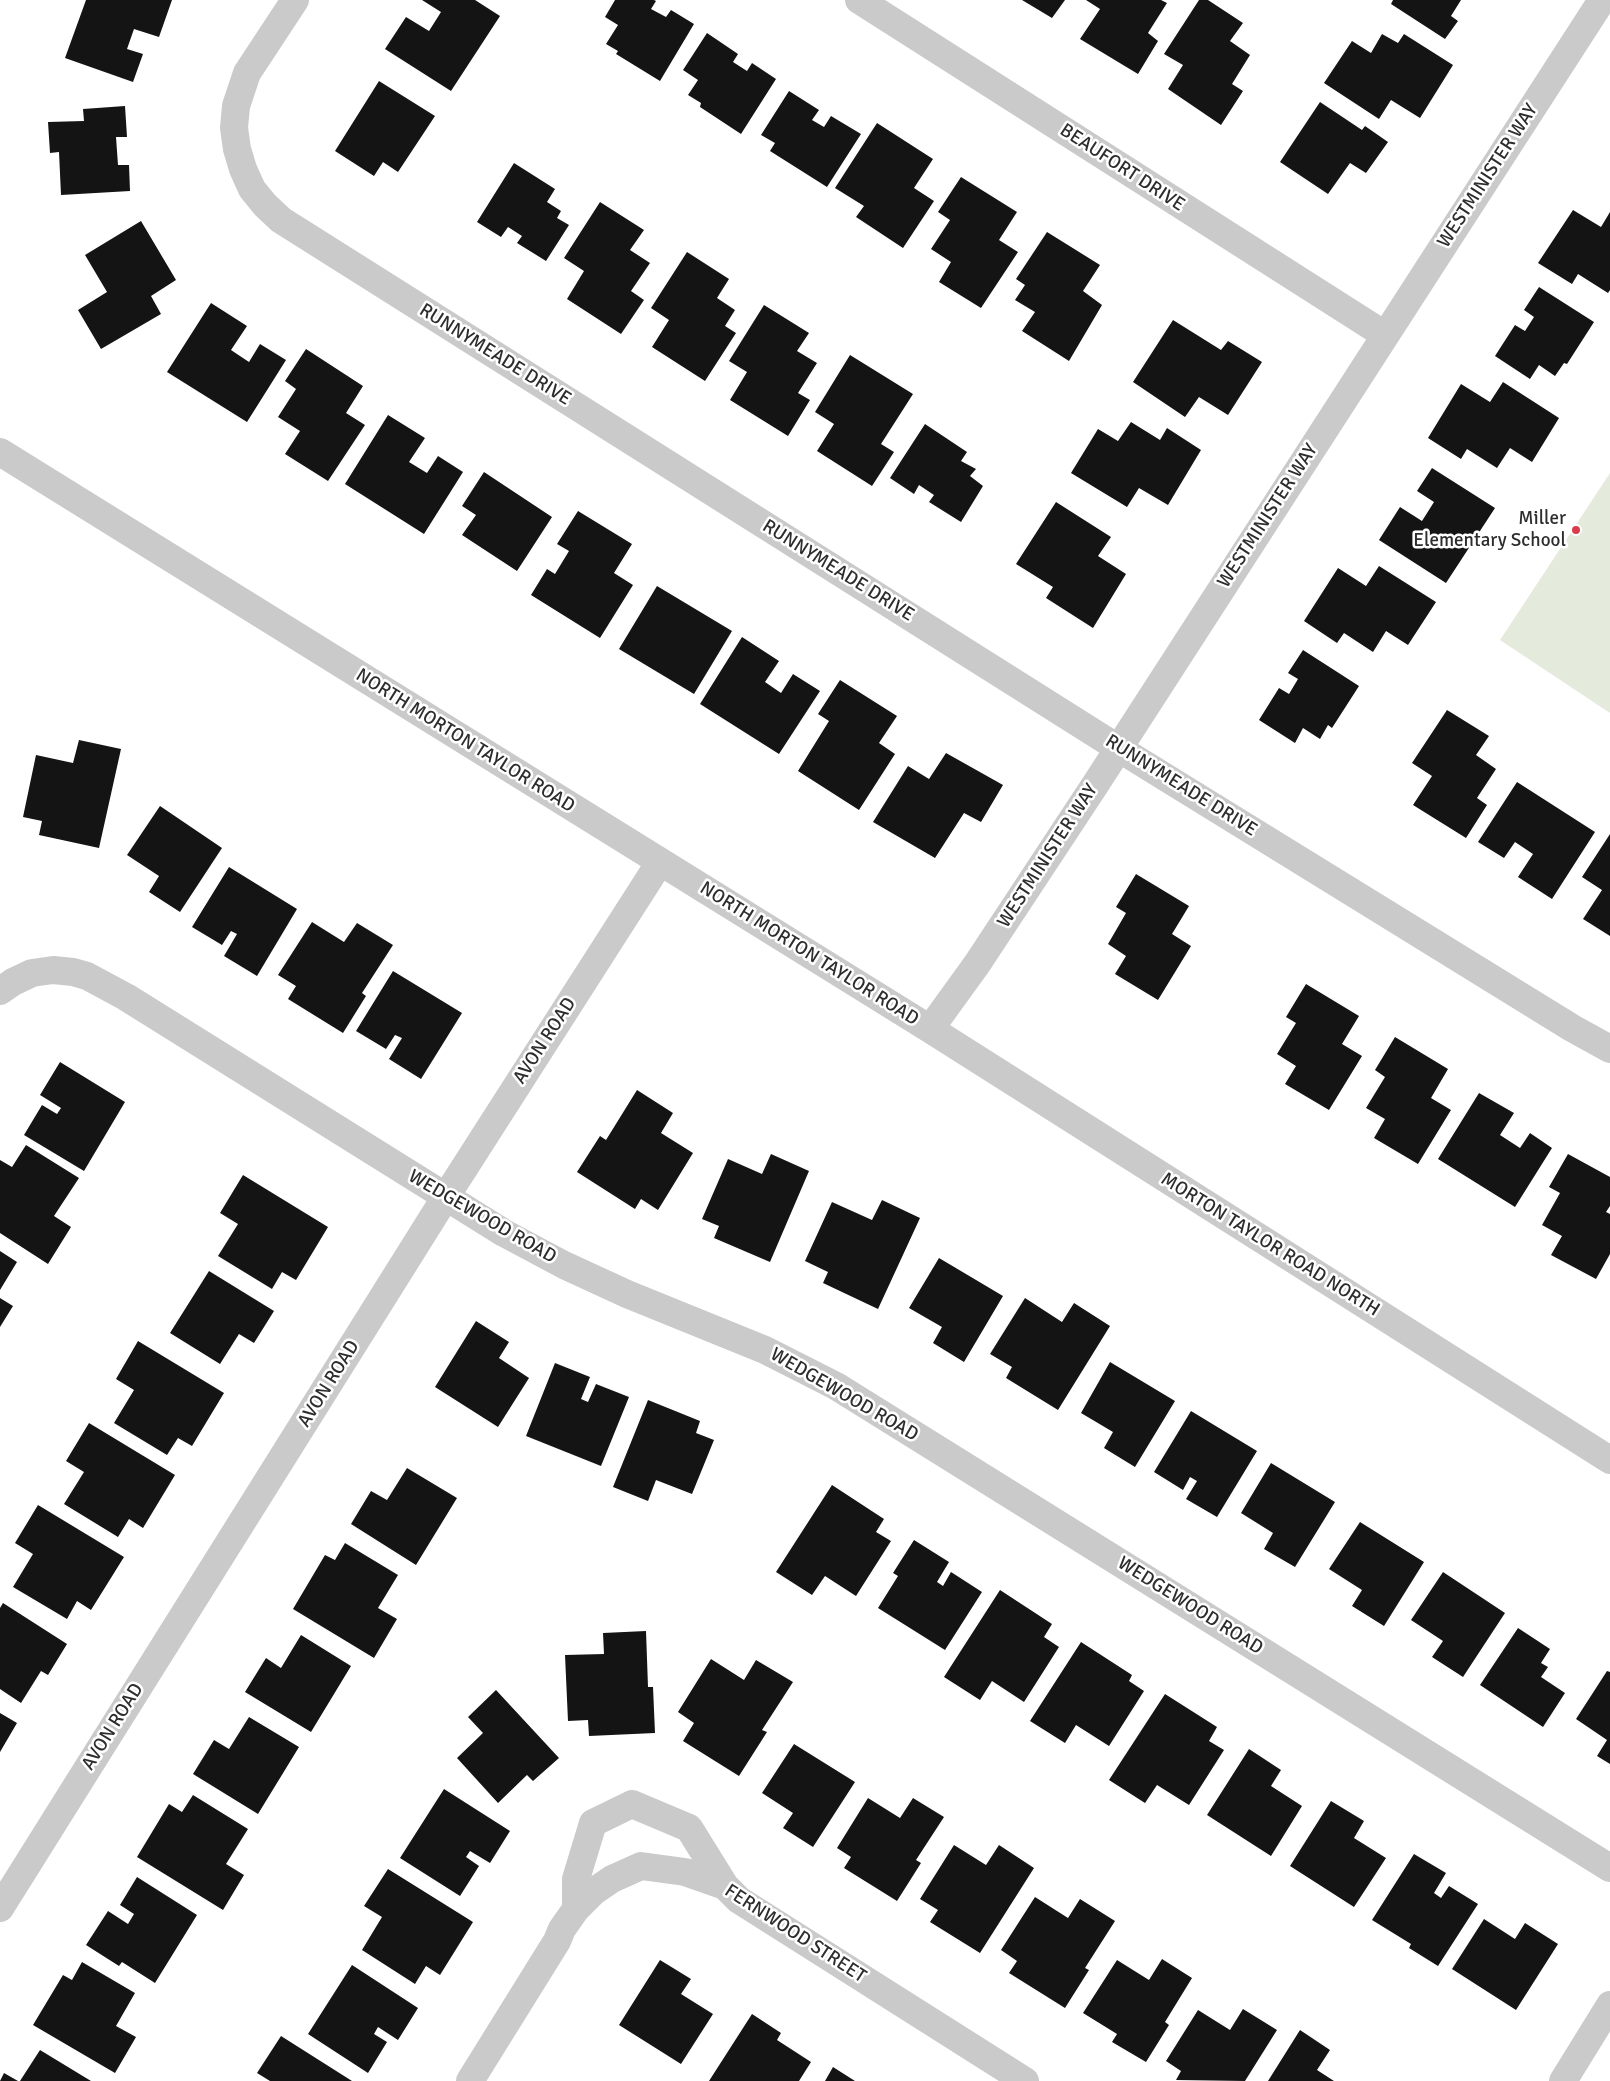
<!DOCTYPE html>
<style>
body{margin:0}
canvas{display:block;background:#fff}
</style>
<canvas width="1610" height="2081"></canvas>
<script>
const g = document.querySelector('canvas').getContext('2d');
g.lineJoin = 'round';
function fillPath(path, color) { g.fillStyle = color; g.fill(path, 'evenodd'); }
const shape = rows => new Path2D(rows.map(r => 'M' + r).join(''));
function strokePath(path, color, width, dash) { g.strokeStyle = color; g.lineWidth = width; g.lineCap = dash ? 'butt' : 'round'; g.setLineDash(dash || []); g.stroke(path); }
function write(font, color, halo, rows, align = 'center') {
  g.font = font + ' Signika,sans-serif'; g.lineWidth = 5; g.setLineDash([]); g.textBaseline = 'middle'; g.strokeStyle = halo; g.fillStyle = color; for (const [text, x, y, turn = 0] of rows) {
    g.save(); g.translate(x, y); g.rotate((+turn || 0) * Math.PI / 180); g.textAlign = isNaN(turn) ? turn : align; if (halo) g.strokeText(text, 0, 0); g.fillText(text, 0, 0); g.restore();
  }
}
const green = shape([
 [1610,473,1610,713,1500,640]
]);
const building = shape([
 [86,0,172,0,159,37,134,29,127,49,143,54,133,82,65,58],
 [422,0,475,0,500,16,451,91,385,49,406,17,429,31,441,12],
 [615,0,654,0,656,1,651,9,666,17,671,10,694,24,660,81,616,54,618,51,606,44,618,25,605,17],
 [1022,0,1065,0,1052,18],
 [1086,0,1161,0,1167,3,1148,33,1158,41,1138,74,1080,39,1100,9],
 [1199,0,1208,0,1243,23,1230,41,1250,55,1232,84,1243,91,1221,125,1168,89,1183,65,1164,54],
 [1393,0,1461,0,1451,16,1458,21,1445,39,1391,4],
 [707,33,738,54,733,62,747,71,752,63,776,79,741,134,700,107,701,103,688,95,698,80,683,70],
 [1382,34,1398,43,1404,34,1453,65,1420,118,1391,100,1379,119,1324,83,1352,41,1371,53],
 [379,81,435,116,398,172,383,162,374,176,335,151],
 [789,91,819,110,812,120,824,127,831,116,861,134,827,187,770,151,775,143,761,135],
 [1320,102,1362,130,1365,126,1388,142,1366,173,1350,163,1328,194,1280,162],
 [125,106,127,137,116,137,118,165,129,165,130,191,61,195,59,152,50,153,48,122,84,121,83,109],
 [877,123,933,159,914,188,934,201,903,248,856,217,864,206,835,188],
 [514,163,555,189,547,202,561,211,557,218,569,225,546,261,517,243,522,236,508,227,501,237,477,222],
 [961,177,1017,212,999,240,1018,252,981,308,939,282,951,262,931,249,950,220,938,212],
 [600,202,644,230,630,250,650,263,631,291,644,300,621,334,567,299,584,271,564,258],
 [1573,210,1601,227,1610,212,1610,290,1608,293,1578,274,1572,284,1538,263],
 [141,221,176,280,151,296,161,314,101,349,78,310,107,292,85,255],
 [1047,232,1100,265,1083,291,1102,305,1069,361,1022,331,1035,312,1015,300,1025,285,1016,279],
 [687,252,729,279,717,298,735,310,725,326,736,333,705,381,652,347,669,320,651,308],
 [1539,287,1594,322,1567,364,1564,363,1555,376,1539,365,1530,379,1495,356,1515,325,1525,331,1534,317,1524,310],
 [211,303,247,326,231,350,249,362,260,344,286,360,247,422,167,372],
 [764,305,809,333,797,351,817,363,798,393,810,400,788,436,730,400,747,372,729,361],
 [1173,320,1221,350,1228,341,1262,362,1228,415,1199,397,1185,417,1133,382],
 [306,349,363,386,346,413,365,425,328,481,285,454,300,431,278,417,296,389,285,381],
 [850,355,913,394,881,444,894,452,872,486,817,451,834,424,815,412],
 [1503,382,1559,418,1532,462,1510,448,1497,468,1467,449,1461,459,1428,438,1461,384,1490,402],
 [388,415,425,438,409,462,427,473,438,456,463,472,424,534,345,484],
 [1131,422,1160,440,1167,428,1201,450,1168,505,1139,488,1127,507,1071,473,1098,429,1118,441],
 [925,424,967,452,961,461,976,469,970,476,983,486,961,522,929,502,934,495,919,485,914,494,890,478],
 [1432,468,1495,508,1446,583,1379,540,1400,507,1422,521,1434,502,1417,491],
 [484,472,552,517,517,571,462,535,476,515,462,506],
 [1056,502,1111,537,1098,556,1126,574,1093,628,1046,598,1053,587,1016,564],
 [578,511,632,544,614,573,633,585,600,638,531,595,547,569,555,574,569,551,557,544],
 [1379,566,1436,602,1408,645,1386,631,1373,652,1344,633,1337,643,1304,621,1338,568,1366,586],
 [657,586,732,631,694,694,619,649],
 [742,637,779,661,765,682,781,693,793,674,820,691,779,754,700,704],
 [1303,650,1359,686,1332,728,1328,725,1320,739,1303,728,1295,743,1259,720,1279,688,1289,694,1298,679,1288,673],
 [840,680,897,716,879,743,895,754,859,810,798,771,829,721,818,714],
 [1447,710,1489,736,1476,755,1496,769,1477,798,1487,805,1466,838,1413,805,1432,776,1412,763],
 [79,740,121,749,99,848,39,835,42,821,23,817,36,755,73,763],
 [946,753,1003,785,981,822,964,813,935,858,873,822,908,766,929,779],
 [1517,782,1595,832,1552,899,1518,877,1533,854,1515,842,1504,858,1478,842],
 [160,806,222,848,180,912,149,892,159,876,127,855],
 [1610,834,1610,936,1583,919,1602,890,1582,877],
 [229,867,297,909,257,976,224,956,237,934,231,931,222,945,192,927],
 [1136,874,1189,906,1172,934,1191,946,1158,1000,1115,974,1126,956,1108,944,1126,913,1116,907],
 [312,922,344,942,357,923,393,945,362,993,366,996,343,1033,288,999,296,986,278,975],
 [393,971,462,1013,421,1079,389,1059,402,1038,395,1035,386,1049,356,1031],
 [1306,984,1359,1016,1342,1044,1362,1056,1329,1110,1285,1084,1296,1066,1277,1054,1296,1023,1286,1017],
 [1395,1037,1448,1069,1431,1098,1451,1110,1418,1164,1374,1138,1385,1119,1366,1108,1385,1077,1375,1070],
 [60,1062,125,1102,84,1171,24,1135,42,1105,57,1114,61,1108,40,1095],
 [637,1090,673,1113,661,1133,693,1153,658,1210,641,1199,635,1209,577,1172,600,1136,606,1140],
 [1479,1093,1514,1113,1500,1135,1520,1148,1530,1133,1552,1148,1515,1207,1438,1159],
 [26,1145,79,1178,54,1216,71,1227,48,1264,0,1233,0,1160,12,1167],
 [771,1154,809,1171,770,1262,714,1238,719,1226,702,1219,728,1159,762,1174],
 [1568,1154,1610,1177,1610,1206,1606,1212,1610,1214,1610,1254,1596,1279,1551,1255,1562,1236,1542,1225,1560,1193,1549,1187],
 [243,1175,328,1227,296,1280,282,1272,272,1289,218,1256,238,1224,220,1213],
 [882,1200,920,1218,878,1309,823,1283,828,1272,805,1261,832,1202,872,1220],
 [0,1251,17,1262,0,1290],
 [939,1258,1003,1296,964,1362,933,1343,942,1327,909,1308],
 [209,1271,274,1311,254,1343,239,1334,220,1364,170,1333],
 [0,1298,13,1306,0,1327],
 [1025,1298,1062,1322,1074,1303,1110,1326,1058,1410,1006,1378,1012,1367,990,1354],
 [476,1321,509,1342,499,1358,529,1378,498,1427,435,1387],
 [138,1341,224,1393,192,1446,178,1438,167,1455,114,1423,134,1390,116,1379],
 [1110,1362,1175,1401,1135,1467,1104,1448,1113,1432,1081,1413],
 [555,1363,590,1377,581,1399,588,1402,596,1384,629,1397,601,1466,526,1436],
 [648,1400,700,1421,696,1433,714,1440,692,1494,656,1480,648,1501,613,1487],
 [1191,1411,1257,1451,1217,1517,1186,1499,1197,1481,1190,1477,1183,1490,1154,1472],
 [89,1423,175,1475,143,1528,129,1519,118,1537,64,1504,84,1472,66,1461],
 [1271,1463,1335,1502,1295,1567,1264,1549,1273,1533,1241,1513],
 [407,1468,457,1498,416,1565,351,1524,371,1491,387,1500],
 [832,1485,884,1519,876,1532,891,1541,856,1596,825,1576,812,1595,776,1572],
 [38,1505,124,1557,91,1610,77,1601,67,1619,13,1587,33,1554,15,1543],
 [1360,1522,1424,1562,1384,1626,1352,1606,1362,1590,1329,1569],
 [914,1540,949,1562,937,1582,943,1586,951,1572,982,1592,945,1650,878,1608,898,1576,893,1573],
 [345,1543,398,1575,378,1608,397,1619,374,1658,293,1609,325,1555,335,1560],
 [1443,1572,1505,1613,1463,1677,1432,1657,1443,1641,1411,1620],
 [1000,1590,1052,1624,1044,1637,1059,1647,1024,1702,992,1681,980,1700,944,1677],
 [3,1603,67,1644,48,1675,41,1671,21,1703,0,1689,0,1608],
 [1518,1628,1550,1649,1541,1663,1548,1667,1541,1677,1565,1693,1543,1727,1480,1685],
 [646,1631,648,1687,653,1687,655,1733,589,1736,588,1720,568,1721,565,1655,604,1654,603,1633],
 [301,1635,351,1666,311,1732,245,1692,266,1658,281,1668],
 [1081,1642,1132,1675,1129,1681,1144,1691,1109,1746,1076,1725,1065,1743,1030,1721],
 [711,1659,744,1680,756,1660,793,1682,762,1730,767,1732,739,1776,683,1741,694,1723,678,1712],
 [1607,1671,1610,1672,1610,1764,1597,1756,1607,1740,1576,1719],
 [496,1690,559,1758,533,1781,527,1775,498,1803,457,1758,483,1733,468,1717],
 [1165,1694,1217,1727,1209,1741,1224,1750,1189,1805,1157,1785,1145,1803,1109,1780],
 [0,1713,17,1723,0,1752],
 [249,1717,299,1747,258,1814,193,1774,214,1740,229,1749],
 [794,1744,855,1782,813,1847,783,1828,793,1813,762,1793],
 [1249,1749,1281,1770,1271,1786,1302,1806,1271,1856,1207,1815],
 [444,1789,510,1831,490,1863,470,1851,466,1857,479,1866,460,1896,400,1858],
 [193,1795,248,1829,226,1864,244,1875,223,1910,137,1857,169,1804,182,1812],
 [868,1798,900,1818,913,1798,944,1817,916,1860,921,1863,897,1901,844,1868,851,1857,837,1848],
 [1331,1801,1364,1821,1354,1838,1386,1858,1354,1907,1290,1866],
 [954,1845,986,1865,999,1845,1034,1868,980,1953,930,1922,938,1910,920,1899],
 [1414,1854,1446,1873,1434,1893,1441,1898,1449,1886,1478,1904,1438,1966,1409,1948,1411,1944,1372,1920],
 [388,1869,473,1922,440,1975,426,1966,415,1984,362,1950,382,1917,364,1906],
 [137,1877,197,1915,155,1983,122,1962,119,1966,86,1945,108,1911,128,1924,134,1914,120,1905],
 [1035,1897,1068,1918,1080,1899,1115,1921,1085,1968,1089,1970,1065,2008,1009,1973,1017,1961,1001,1950],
 [1484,1919,1515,1939,1525,1923,1558,1944,1516,2010,1452,1969],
 [1162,1959,1192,1978,1165,2022,1169,2025,1146,2062,1112,2042,1117,2034,1083,2013,1117,1960,1149,1980],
 [660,1960,691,1979,681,1994,713,2014,681,2064,619,2025],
 [82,1962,135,1993,116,2026,136,2037,115,2073,33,2025,63,1975,72,1980],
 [352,1965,418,2008,398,2040,378,2027,374,2034,387,2042,368,2073,308,2034],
 [1243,2009,1277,2030,1245,2081,1176,2080,1181,2071,1166,2061,1198,2010,1230,2030],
 [752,2014,781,2033,777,2040,811,2062,799,2081,709,2081],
 [1300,2030,1330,2050,1317,2070,1334,2081,1268,2081],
 [281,2036,352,2081,270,2081,257,2073],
 [40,2050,91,2081,20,2081],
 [833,2067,855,2081,825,2081],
 [4,2073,18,2081,0,2081]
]);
const minor = shape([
 [295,0,247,73,236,106,234,128,237,149,243,169,252,189,265,205,281,220,1118,748,1572,1028,1610,1049],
 [859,0,1385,335],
 [0,452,930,1029,1610,1460],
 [0,991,13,982,32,973,53,970,73,972,87,976,126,997,504,1233,564,1265,627,1294,765,1350,836,1386,1610,1868],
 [930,1029,977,964,1095,785,1602,0],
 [0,1908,445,1198,660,862],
 [576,1909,576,1879,593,1823,632,1804,689,1828,725,1886],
 [470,2081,557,1941,562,1929,576,1909,593,1892,612,1879,641,1866,685,1872,725,1886,739,1900,1025,2081],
 [1563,2081,1610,2005]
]);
const markers = [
 [1576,530,5,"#d83c4d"]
];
const streetNames = [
 ["BEAUFORT DRIVE",1122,168,33],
 ["WESTMINISTER WAY",1488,176,-57],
 ["RUNNYMEADE DRIVE",495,355,32],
 ["WESTMINISTER WAY",1268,516,-57],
 ["RUNNYMEADE DRIVE",838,571,32],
 ["NORTH MORTON TAYLOR ROAD",465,741,32],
 ["RUNNYMEADE DRIVE",1181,786,32],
 ["WESTMINISTER WAY",1048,856,-57],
 ["NORTH MORTON TAYLOR ROAD",809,954,32],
 ["AVON ROAD",545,1041,-57],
 ["WEDGEWOOD ROAD",482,1217,30],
 ["MORTON TAYLOR ROAD NORTH",1270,1245,32],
 ["AVON ROAD",329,1384,-58],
 ["WEDGEWOOD ROAD",844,1395,30],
 ["WEDGEWOOD ROAD",1190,1606,32],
 ["AVON ROAD",113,1727,-58],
 ["FERNWOOD STREET",795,1934,33]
];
const poiNames = [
 ["Miller",1566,519],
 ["Elementary School",1566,541]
];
fillPath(green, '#e4eadc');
fillPath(building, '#141414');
strokePath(minor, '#cacaca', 28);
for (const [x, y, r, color] of markers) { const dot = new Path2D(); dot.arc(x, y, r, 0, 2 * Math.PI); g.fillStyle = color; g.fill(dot); strokePath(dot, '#fff', 2); }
write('19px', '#2d2d2d', '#fff', streetNames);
write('19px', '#2d2d2d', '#fff', poiNames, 'right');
</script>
